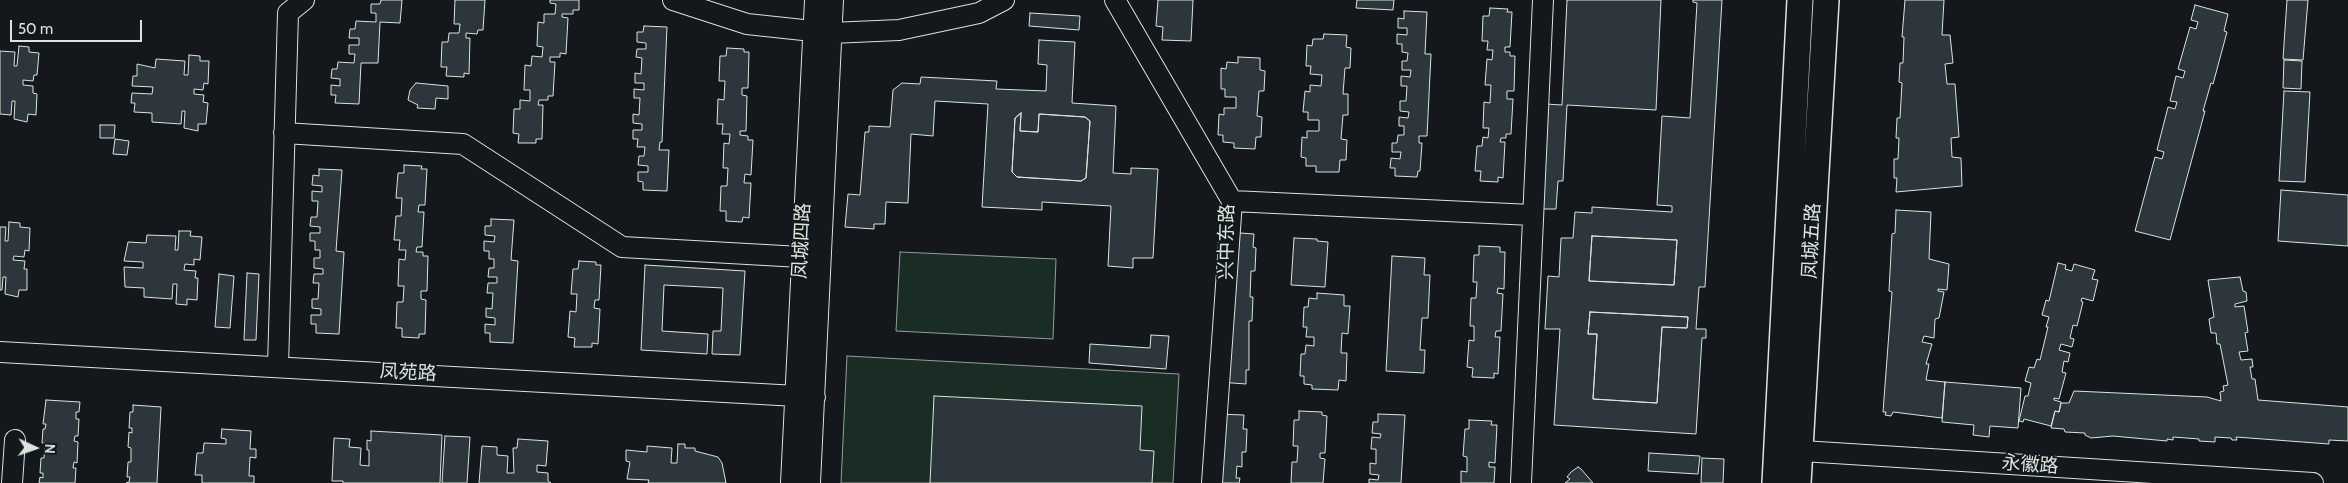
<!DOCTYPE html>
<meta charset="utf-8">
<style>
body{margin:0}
#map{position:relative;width:2348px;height:483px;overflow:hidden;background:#14181c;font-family:Cabin,sans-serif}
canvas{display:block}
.north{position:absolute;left:10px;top:423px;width:50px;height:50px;-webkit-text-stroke:4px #14181c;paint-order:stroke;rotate:93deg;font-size:14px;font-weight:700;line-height:20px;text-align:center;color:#d8e6dc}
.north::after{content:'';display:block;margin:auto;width:18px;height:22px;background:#d8e6dc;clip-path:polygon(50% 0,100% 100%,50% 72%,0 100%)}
.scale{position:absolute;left:10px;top:20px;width:132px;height:22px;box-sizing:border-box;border:2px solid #d8e6dc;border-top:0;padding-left:6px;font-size:15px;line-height:18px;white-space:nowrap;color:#d8e6dc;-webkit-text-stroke:4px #14181c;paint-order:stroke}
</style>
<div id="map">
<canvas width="2348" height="483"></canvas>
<div class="north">N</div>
<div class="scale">50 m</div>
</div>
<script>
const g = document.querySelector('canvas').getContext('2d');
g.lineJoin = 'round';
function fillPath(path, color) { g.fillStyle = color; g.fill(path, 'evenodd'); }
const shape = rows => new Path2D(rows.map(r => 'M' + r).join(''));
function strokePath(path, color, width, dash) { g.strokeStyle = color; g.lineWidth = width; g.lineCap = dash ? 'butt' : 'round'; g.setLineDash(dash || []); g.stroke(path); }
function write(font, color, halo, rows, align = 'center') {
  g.font = font + ' Cabin,"Noto Sans SC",sans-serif'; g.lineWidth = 4; g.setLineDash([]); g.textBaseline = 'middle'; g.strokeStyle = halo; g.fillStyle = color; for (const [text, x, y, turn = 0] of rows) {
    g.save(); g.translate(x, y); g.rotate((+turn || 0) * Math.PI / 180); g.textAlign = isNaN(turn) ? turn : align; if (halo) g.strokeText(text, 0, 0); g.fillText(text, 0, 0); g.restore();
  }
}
const green = shape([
 [900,252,1056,259,1053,339,896,331,900,252],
 [847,356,1179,374,1173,483,841,483,847,356]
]);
const building = shape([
 [381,0,402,0,400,23,380,22,378,63,361,63,359,104,335,103,336,95,331,95,331,85,340,86,340,79,331,78,332,69,337,69,338,62,354,63,355,54,349,54,349,45,359,45,359,38,349,38,350,29,355,29,356,21,376,22,376,13,371,13,371,4,380,4,381,0],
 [455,0,485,0,483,30,478,30,477,34,466,33,466,38,470,38,469,74,464,73,464,77,446,76,447,67,441,67,442,42,448,42,449,33,459,33,460,24,454,24,455,0],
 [550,0,579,0,579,10,573,10,573,14,562,14,562,17,568,18,566,54,560,53,560,57,550,57,550,62,555,62,553,96,548,96,548,100,539,100,538,105,543,105,542,139,536,139,536,143,518,143,519,134,513,133,514,109,520,109,520,100,530,101,530,90,524,90,525,65,531,66,532,56,542,57,543,47,537,46,538,22,544,23,544,14,555,14,556,4,550,3,550,0],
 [1158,0,1193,0,1191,41,1162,40,1163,27,1156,26,1158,0],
 [1357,0,1394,0,1393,10,1356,8,1357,0],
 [1567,0,1661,0,1656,110,1567,105,1563,181,1558,181,1556,209,1540,209,1546,104,1562,105,1567,0],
 [1693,0,1722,0,1705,287,1699,287,1696,329,1706,329,1706,338,1702,338,1696,434,1554,425,1560,329,1545,329,1548,276,1559,277,1561,238,1573,238,1575,212,1592,213,1592,207,1672,212,1672,206,1657,205,1662,116,1690,118,1697,3,1693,2,1693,0],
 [1592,236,1677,240,1674,285,1589,281,1592,236],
 [1590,312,1688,317,1687,328,1662,327,1657,403,1593,399,1597,334,1588,334,1590,312],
 [1905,0,1944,0,1942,35,1950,35,1953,63,1945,64,1947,84,1955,84,1959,137,1951,138,1952,157,1961,158,1962,186,1896,192,1897,178,1894,178,1894,159,1898,159,1899,138,1896,138,1897,118,1900,118,1902,83,1899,82,1900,63,1903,63,1904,37,1902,37,1905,0],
 [2287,0,2308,0,2303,60,2283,59,2287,0],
 [2195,5,2228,14,2224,31,2227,32,2213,84,2211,83,2203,111,2205,111,2170,240,2135,231,2155,157,2162,159,2164,152,2157,150,2168,107,2175,109,2177,102,2170,101,2176,76,2183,78,2185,71,2178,69,2190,27,2196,29,2198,22,2191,20,2195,5],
 [1490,8,1508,9,1507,12,1512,12,1510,47,1505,47,1505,52,1510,52,1510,56,1515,56,1514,91,1507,91,1507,99,1513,99,1511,134,1506,134,1506,138,1501,138,1500,142,1505,142,1503,178,1498,177,1498,182,1480,181,1481,171,1475,171,1477,146,1482,146,1483,137,1488,138,1489,128,1483,128,1484,102,1490,103,1491,85,1485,85,1487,59,1492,60,1493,50,1487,50,1488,41,1482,41,1483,16,1489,16,1490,8],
 [1404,11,1427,12,1425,54,1431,54,1427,136,1419,136,1419,143,1422,143,1420,171,1418,171,1417,177,1395,176,1395,168,1390,168,1391,158,1400,159,1401,152,1392,152,1392,143,1397,143,1398,135,1404,135,1404,126,1399,126,1399,117,1408,118,1409,112,1400,111,1400,101,1406,101,1407,86,1401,86,1401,76,1410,77,1411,70,1402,70,1402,61,1407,61,1408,53,1402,52,1402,44,1397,44,1397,34,1407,35,1407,28,1398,28,1398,18,1404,19,1404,11],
 [1030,13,1080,16,1079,30,1029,26,1030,13],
 [644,26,667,27,662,142,660,142,659,150,669,150,667,191,643,190,643,182,638,181,638,172,648,172,648,166,638,165,639,156,644,156,645,147,637,147,638,139,633,139,633,130,642,130,642,124,633,123,633,114,639,115,640,98,634,98,634,89,644,90,644,83,635,83,635,73,641,74,642,58,636,57,637,49,646,49,646,43,637,42,637,32,643,32,644,26],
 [1324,34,1347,35,1346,47,1351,48,1350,68,1345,68,1343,94,1348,94,1348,115,1343,115,1341,139,1347,140,1346,160,1340,160,1339,172,1316,172,1316,166,1306,166,1306,158,1301,157,1302,137,1307,138,1307,131,1319,131,1319,120,1308,120,1308,112,1303,112,1305,91,1310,92,1310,85,1321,86,1322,75,1310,74,1311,66,1306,66,1307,45,1312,46,1313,39,1323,39,1324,34],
 [1039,40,1075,42,1072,103,1116,106,1113,173,1131,174,1131,168,1158,169,1153,258,1133,258,1133,268,1108,266,1111,206,1042,202,1042,210,982,207,988,104,935,101,933,136,911,134,908,203,886,202,885,224,874,224,874,229,845,227,848,194,860,195,865,132,869,132,869,126,890,127,893,90,902,83,920,84,921,77,997,81,996,89,1046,91,1047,65,1038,64,1039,40],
 [1021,113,1020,131,1038,132,1039,114,1085,117,1090,121,1086,178,1081,181,1017,177,1012,172,1015,118,1021,113],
 [19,46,29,47,29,52,39,53,37,75,34,75,33,81,23,80,23,85,33,86,33,93,37,94,36,115,28,114,27,122,14,119,15,101,12,101,11,115,0,114,0,51,15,52,14,66,17,66,19,46],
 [727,48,744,49,744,52,749,52,748,88,742,88,742,95,747,96,746,131,740,131,740,135,748,136,748,140,753,140,751,175,745,174,744,183,751,183,749,218,743,217,742,222,726,221,726,211,720,211,721,186,727,186,728,168,723,168,724,143,729,144,730,134,722,134,723,124,717,124,718,99,724,100,725,81,719,81,720,56,726,56,727,48],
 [189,55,200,56,200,61,209,61,208,84,204,83,203,90,194,89,194,94,204,95,203,102,208,103,206,124,198,124,198,131,184,128,185,111,182,111,181,124,152,122,152,113,134,112,135,103,131,103,132,93,152,94,153,87,132,86,133,76,137,76,137,64,155,68,156,59,185,61,184,75,188,75,189,55],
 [1238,57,1260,58,1260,70,1265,71,1264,91,1259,91,1257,116,1262,117,1261,137,1256,137,1255,149,1234,148,1234,143,1223,142,1223,135,1218,135,1219,114,1224,115,1224,108,1236,108,1236,97,1225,97,1225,89,1221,89,1221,68,1226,69,1227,62,1238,63,1238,57],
 [2284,60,2302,61,2301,89,2283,88,2284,60],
 [416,83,448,86,448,99,436,98,435,109,417,108,418,105,408,100,410,90,416,83],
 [2284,91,2310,92,2305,182,2279,181,2284,91],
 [1021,113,1020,131,1038,132,1039,114,1085,117,1090,121,1086,178,1081,181,1017,177,1012,172,1015,118,1021,113],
 [100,125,115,125,114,138,100,138,100,125],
 [115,139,129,141,127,155,113,154,115,139],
 [404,165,422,166,421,169,427,169,425,205,419,205,418,212,424,212,422,247,417,247,416,252,423,252,423,256,428,256,427,291,421,291,421,299,426,300,425,334,419,334,419,338,402,337,402,328,396,328,397,302,403,302,404,286,398,286,399,259,405,260,406,250,399,250,400,240,394,240,396,216,401,216,402,198,396,198,398,173,404,173,404,165],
 [319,169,342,170,336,251,344,252,339,334,316,333,316,324,311,324,311,315,321,315,321,309,312,308,312,299,318,299,319,283,313,283,314,274,323,274,323,269,314,268,314,258,320,258,320,250,315,250,315,241,310,241,310,233,320,233,320,227,310,226,311,217,317,217,318,201,312,201,312,191,322,192,322,186,312,185,313,175,319,176,319,169],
 [2281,190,2348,195,2348,246,2278,241,2281,190],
 [1896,210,1931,212,1929,259,1949,264,1947,290,1938,289,1938,291,1944,292,1939,318,1935,319,1934,338,1924,336,1922,342,1932,344,1926,364,1929,364,1926,380,1945,382,1942,418,1893,412,1891,416,1885,415,1886,412,1883,412,1892,292,1889,291,1892,234,1895,233,1896,210],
 [491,219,514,220,511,260,518,261,513,343,490,342,490,333,485,333,485,324,495,325,495,318,486,317,486,308,492,309,493,293,487,293,488,283,497,283,497,277,488,277,489,268,494,268,494,259,489,259,489,251,484,251,484,241,494,242,495,236,485,235,485,226,491,226,491,219],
 [9,222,20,223,20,227,30,228,29,251,25,250,24,257,14,256,13,260,25,261,24,269,27,269,27,290,19,290,18,297,5,294,6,277,3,277,2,290,0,290,0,227,6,227,5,241,8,241,9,222],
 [179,231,191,231,190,236,202,237,200,260,194,259,194,265,185,264,184,270,196,271,195,278,198,278,197,300,187,299,187,305,176,304,177,284,173,284,172,299,144,297,144,288,125,287,124,267,143,268,143,262,124,261,128,242,146,243,147,235,176,236,175,250,178,250,179,231],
 [1227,232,1254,234,1253,247,1256,248,1255,271,1251,271,1250,297,1253,297,1252,321,1249,321,1249,370,1246,370,1246,384,1219,382,1227,232],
 [1592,236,1677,240,1674,285,1589,281,1592,236],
 [1294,238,1317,239,1317,241,1328,242,1325,287,1291,285,1294,238],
 [1479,246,1500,247,1500,252,1505,252,1504,289,1498,288,1497,293,1503,294,1501,331,1496,331,1495,337,1500,337,1498,374,1494,373,1494,378,1472,377,1473,368,1467,367,1469,340,1474,341,1474,326,1470,326,1471,298,1476,298,1477,282,1473,282,1474,255,1479,255,1479,246],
 [1392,256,1425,258,1424,275,1430,275,1428,318,1422,318,1420,350,1425,350,1424,373,1386,371,1392,256],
 [579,261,596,262,596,265,601,265,599,300,595,300,594,308,600,309,598,344,592,343,592,347,574,347,575,338,568,337,570,311,576,312,577,294,571,294,573,269,578,269,579,261],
 [2058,263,2066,265,2065,269,2072,271,2074,264,2095,270,2092,279,2098,280,2093,301,2082,298,2081,301,2083,302,2077,326,2073,325,2070,338,2074,339,2072,347,2061,344,2059,350,2070,353,2068,362,2064,361,2062,372,2066,373,2059,399,2054,398,2054,400,2061,402,2059,412,2055,411,2051,426,2024,419,2023,422,2019,421,2025,396,2028,396,2031,383,2025,381,2029,367,2034,368,2037,359,2040,360,2048,327,2046,327,2049,317,2042,315,2046,300,2049,301,2058,263],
 [645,265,745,271,740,355,712,354,713,331,721,331,723,288,664,285,662,331,708,334,707,354,641,350,645,265],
 [247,273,259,274,256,340,244,340,247,273],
 [219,274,234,276,230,328,215,327,219,274],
 [2240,277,2243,291,2246,292,2247,301,2235,304,2235,307,2244,306,2248,332,2245,333,2248,351,2239,352,2241,360,2252,359,2253,367,2250,367,2252,379,2255,379,2258,400,2348,407,2348,441,2329,440,2329,444,2236,437,2237,440,2232,440,2231,438,2215,437,2215,442,2199,441,2199,439,2173,437,2173,440,2167,439,2167,441,2113,436,2091,438,2085,435,2085,433,2065,432,2064,429,2051,428,2055,411,2059,412,2061,403,2069,403,2074,391,2207,397,2221,401,2220,392,2224,391,2223,386,2228,385,2220,344,2217,344,2216,333,2211,333,2209,319,2214,317,2208,280,2240,277],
 [1317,293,1344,295,1344,306,1350,306,1348,334,1342,333,1341,353,1347,353,1346,381,1339,380,1338,390,1312,389,1312,385,1304,384,1304,376,1300,376,1301,354,1305,354,1306,345,1314,346,1314,337,1306,337,1307,327,1303,327,1304,307,1308,307,1309,298,1317,299,1317,293],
 [1590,312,1688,317,1687,328,1662,327,1657,403,1593,399,1597,334,1588,334,1590,312],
 [1151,335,1169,336,1166,369,1089,363,1090,344,1150,348,1151,335],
 [1945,382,2021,388,2018,428,1990,426,1989,437,1973,435,1974,425,1942,422,1945,382],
 [934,396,1142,406,1140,450,1154,451,1152,483,930,483,934,396],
 [46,400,80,402,79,412,76,412,76,419,79,419,78,436,75,436,74,441,78,442,77,463,74,462,73,468,76,468,75,483,39,483,40,477,43,478,43,473,40,473,41,458,44,458,45,443,42,443,43,429,45,429,46,424,43,424,46,400],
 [133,405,161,407,157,483,126,483,129,482,130,477,127,477,128,462,131,462,131,448,128,447,129,432,132,433,132,428,129,428,130,412,133,412,133,405],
 [1299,411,1322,412,1322,415,1327,416,1325,453,1320,453,1320,458,1325,459,1323,483,1291,483,1292,462,1297,462,1298,446,1293,446,1294,420,1299,420,1299,411],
 [1217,414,1244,415,1243,429,1247,429,1246,452,1242,452,1242,467,1237,466,1236,478,1240,478,1239,483,1208,483,1217,414],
 [1378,414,1405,415,1401,483,1369,483,1369,479,1378,480,1379,475,1370,474,1370,463,1376,464,1376,449,1371,449,1372,437,1380,438,1381,434,1372,433,1373,422,1378,422,1378,414],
 [1469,420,1492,421,1491,425,1497,425,1495,463,1489,462,1489,467,1495,467,1494,483,1461,483,1461,471,1467,472,1467,457,1463,456,1465,429,1469,429,1469,420],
 [222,429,251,431,250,449,256,449,256,458,250,457,249,476,254,476,254,483,202,483,202,475,195,475,197,453,203,453,204,443,226,444,226,439,221,438,222,429],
 [371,431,442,435,440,483,343,483,343,481,332,481,334,438,350,439,349,447,361,448,360,465,369,466,369,450,367,450,367,440,371,441,371,431],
 [445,436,470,437,467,483,442,483,445,436],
 [518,439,548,441,546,466,537,465,537,472,548,473,548,481,551,483,479,483,482,446,497,447,497,455,508,456,507,473,514,473,513,448,517,448,518,439],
 [678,444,685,444,685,448,695,448,695,451,718,457,722,463,726,483,648,483,649,480,627,479,630,462,626,461,626,450,647,452,647,446,672,448,671,463,677,463,678,444],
 [1649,453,1700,456,1698,474,1648,471,1649,453],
 [1702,458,1724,459,1723,483,1701,483,1702,458],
 [1578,467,1581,469,1593,483,1565,483,1570,479,1567,477,1571,472,1578,467]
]);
const minor = shape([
 [673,0,747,24,831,33,899,30,979,13,1004,0],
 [1115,0,1232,201,1212,483],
 [284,133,463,144,622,247,801,257],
 [1232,201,1532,215],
 [0,352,815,397],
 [278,366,288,13,304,0],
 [1786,450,2313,483],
 [12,483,15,440],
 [791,483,815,0],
 [810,483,833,0],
 [1521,483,1543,0]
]);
const major = shape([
 [1775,483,1800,0],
 [1798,483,1826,0]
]);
const streetNames = [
 ["凤城四路",802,241,-87],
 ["凤城五路",1812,241,-87],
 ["兴中东路",1227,242,-89],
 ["凤苑路",408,373,3],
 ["永徽路",2030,465,4]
];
fillPath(green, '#1a2d24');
strokePath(green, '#939e99', 1);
fillPath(building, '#2c363c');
strokePath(building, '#d8e6dc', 1);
strokePath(minor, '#d8e6dc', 22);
strokePath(major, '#d8e6dc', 28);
strokePath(minor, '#14181c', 20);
strokePath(major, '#14181c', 25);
write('19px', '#d8e6dc', '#14181c', streetNames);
</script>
